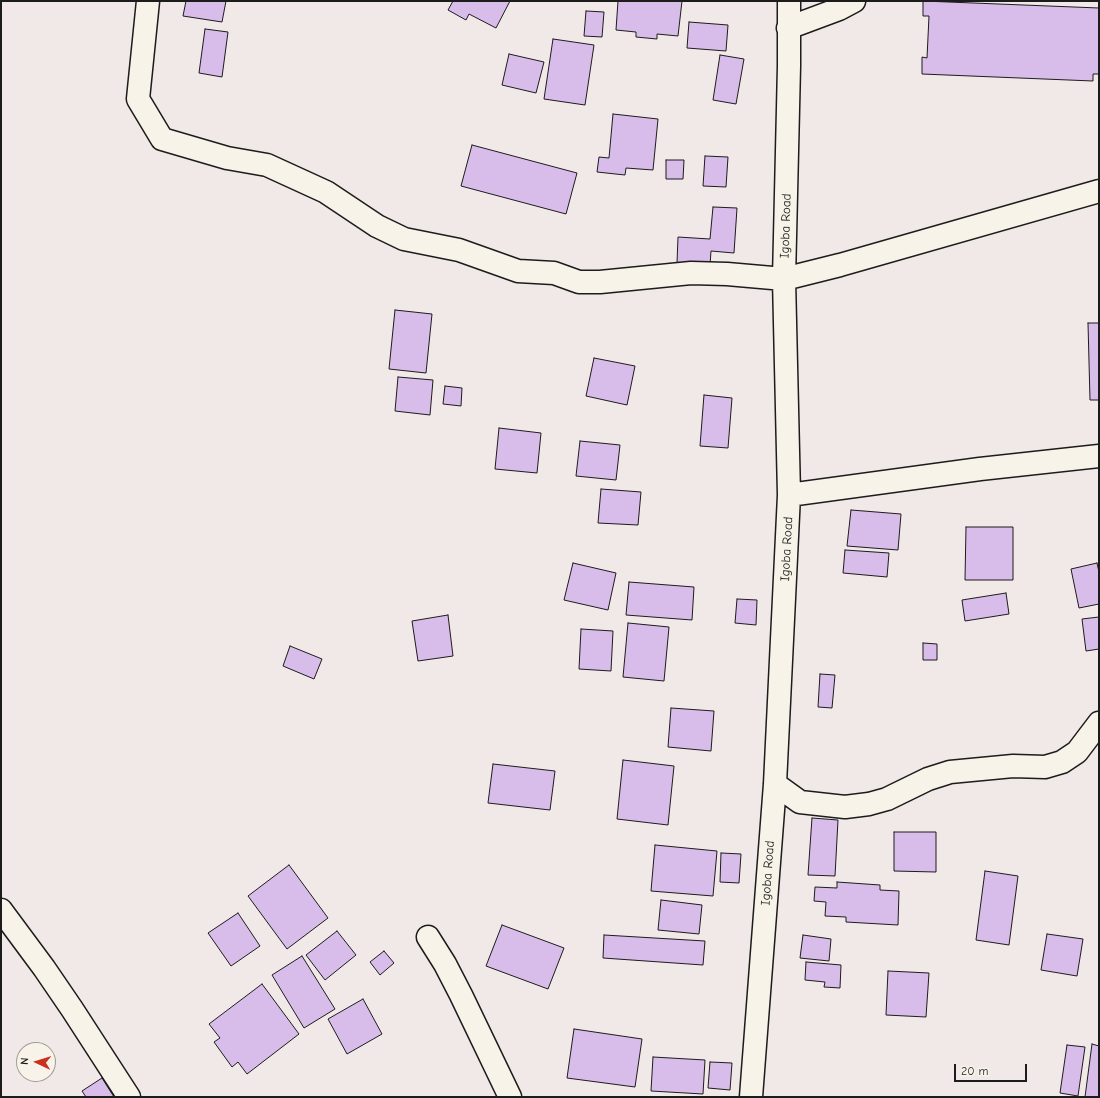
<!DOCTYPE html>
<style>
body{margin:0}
#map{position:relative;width:1100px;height:1098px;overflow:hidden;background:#f1e8e8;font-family:"Comic Neue",sans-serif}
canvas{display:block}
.frame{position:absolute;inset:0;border:2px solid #1c1c1c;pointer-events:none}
.north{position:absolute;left:16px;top:1042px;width:40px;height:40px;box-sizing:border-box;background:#f7f3e8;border:1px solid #9f9d96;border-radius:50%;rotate:274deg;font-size:11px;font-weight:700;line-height:16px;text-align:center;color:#1c1c1c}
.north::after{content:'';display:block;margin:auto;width:14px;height:18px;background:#c8321e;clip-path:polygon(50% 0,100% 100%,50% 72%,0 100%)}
.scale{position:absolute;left:954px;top:1064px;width:73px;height:18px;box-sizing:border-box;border:2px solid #1c1c1c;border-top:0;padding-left:5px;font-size:12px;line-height:14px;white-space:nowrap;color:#1c1c1c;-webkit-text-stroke:3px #f7f3e8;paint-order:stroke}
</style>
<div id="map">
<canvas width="1100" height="1098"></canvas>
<div class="frame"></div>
<div class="north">N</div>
<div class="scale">20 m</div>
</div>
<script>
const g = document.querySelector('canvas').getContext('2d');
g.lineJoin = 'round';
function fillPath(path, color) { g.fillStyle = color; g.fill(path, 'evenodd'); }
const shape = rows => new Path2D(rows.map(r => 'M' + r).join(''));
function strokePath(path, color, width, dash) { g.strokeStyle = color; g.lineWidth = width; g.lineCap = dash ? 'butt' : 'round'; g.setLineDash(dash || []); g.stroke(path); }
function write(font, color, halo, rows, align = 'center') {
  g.font = font + ' "Comic Neue",sans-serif'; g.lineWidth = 3; g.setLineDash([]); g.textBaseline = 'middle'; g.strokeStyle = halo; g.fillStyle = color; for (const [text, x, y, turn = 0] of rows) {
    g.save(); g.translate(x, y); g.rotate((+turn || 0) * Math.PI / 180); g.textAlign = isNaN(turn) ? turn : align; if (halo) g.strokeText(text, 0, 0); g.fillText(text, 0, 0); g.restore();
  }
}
const building = shape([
 [186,1,226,1,222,22,183,16,186,1],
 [453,1,510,1,496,28,469,14,466,20,448,10,453,1],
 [618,1,682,1,678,36,657,34,657,39,636,37,636,32,616,30,618,1],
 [923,1,1099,8,1099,74,1093,74,1093,81,922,74,922,57,927,58,929,16,923,16,923,1],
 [586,11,604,12,602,37,584,36,586,11],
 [689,22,728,25,726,51,687,48,689,22],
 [205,29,228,32,222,77,199,73,205,29],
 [553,39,594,45,585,105,544,99,553,39],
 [509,54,544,62,536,93,502,85,509,54],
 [720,55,744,59,736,104,713,100,720,55],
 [613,114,658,119,653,170,626,168,625,175,597,172,599,157,609,158,613,114],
 [472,145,577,173,566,214,461,186,472,145],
 [705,156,728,157,726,187,703,186,705,156],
 [666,160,684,160,683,179,666,179,666,160],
 [713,207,737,208,734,253,711,251,710,265,677,263,678,237,710,239,713,207],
 [395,310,432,314,426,373,389,369,395,310],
 [1088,323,1099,323,1099,400,1090,400,1088,323],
 [594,358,635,366,627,405,586,396,594,358],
 [398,377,433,380,430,415,395,411,398,377],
 [445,386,462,388,461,406,443,404,445,386],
 [704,395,732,398,728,448,700,446,704,395],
 [499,428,541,433,537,473,495,469,499,428],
 [580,441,620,445,616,480,576,476,580,441],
 [601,489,641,492,638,525,598,523,601,489],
 [851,510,901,514,898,550,847,546,851,510],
 [966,527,1013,527,1013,580,965,580,966,527],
 [845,550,889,553,887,577,843,573,845,550],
 [573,563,616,573,608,610,564,600,573,563],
 [1097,563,1099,572,1099,604,1079,608,1071,569,1097,563],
 [629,582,694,587,692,620,626,615,629,582],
 [1006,593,1009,614,965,621,962,600,1006,593],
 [737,599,757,600,756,625,735,623,737,599],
 [448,615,453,656,418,661,412,621,448,615],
 [1099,617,1099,649,1086,651,1082,619,1099,617],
 [628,623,669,627,664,681,623,677,628,623],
 [581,629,613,631,611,671,579,669,581,629],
 [923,643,937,644,937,660,923,660,923,643],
 [290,646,322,659,314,679,283,666,290,646],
 [820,674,835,675,832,708,818,707,820,674],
 [671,708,714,711,711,751,668,747,671,708],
 [623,760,674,766,668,825,617,819,623,760],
 [493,764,555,771,550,810,488,803,493,764],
 [812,818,838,820,835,876,808,875,812,818],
 [894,832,936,832,936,872,894,871,894,832],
 [655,845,717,851,713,896,651,891,655,845],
 [721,853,741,854,739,883,720,882,721,853],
 [289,865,328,918,287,949,248,896,289,865],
 [985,871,1018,876,1009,945,976,940,985,871],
 [837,882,880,885,880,890,899,891,898,925,846,922,846,917,825,916,826,902,814,901,815,887,837,888,837,882],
 [661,900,702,905,699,934,658,930,661,900],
 [238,913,260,946,231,966,208,933,238,913],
 [502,925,564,948,548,989,486,966,502,925],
 [337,931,356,955,325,980,306,955,337,931],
 [1047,934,1083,939,1077,976,1041,970,1047,934],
 [604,935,705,941,703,965,603,958,604,935],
 [803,935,831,939,829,961,800,958,803,935],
 [384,951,394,963,380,975,370,962,384,951],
 [302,956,335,1009,304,1028,272,975,302,956],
 [806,962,841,965,840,988,824,987,825,982,805,980,806,962],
 [888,971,929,973,926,1017,886,1015,888,971],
 [262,984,299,1034,247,1074,238,1062,232,1067,214,1042,220,1038,209,1024,262,984],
 [363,999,382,1034,347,1054,328,1019,363,999],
 [574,1029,642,1039,635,1087,567,1078,574,1029],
 [1092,1044,1099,1046,1099,1097,1085,1097,1092,1044],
 [1067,1045,1085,1047,1078,1096,1060,1093,1067,1045],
 [653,1057,705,1060,703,1094,651,1091,653,1057],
 [710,1062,732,1063,730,1090,708,1088,710,1062],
 [102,1078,114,1097,86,1097,82,1091,102,1078]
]);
const minor = shape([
 [148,1,138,99,162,139,227,158,267,165,326,192,377,226,404,239,459,250,518,271,554,273,579,282,600,282,691,273,727,274,784,279,840,265,1099,191],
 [788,28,839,9,854,1],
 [789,495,980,469,1099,456],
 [775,784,800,802,845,807,869,804,887,799,928,779,950,772,1013,766,1045,767,1062,762,1077,752,1099,723],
 [1,910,44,968,72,1009,129,1097],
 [428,937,445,964,461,995,510,1097],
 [751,1097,775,784,789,495,784,279,789,66,789,1]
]);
const streetNames = [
 ["Igoba Road",786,226,-88],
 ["Igoba Road",787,549,-87],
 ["Igoba Road",768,873,-86]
];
fillPath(building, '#d8bce9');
strokePath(building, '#1c1c1c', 1);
strokePath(minor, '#1c1c1c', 25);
strokePath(minor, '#f7f3e8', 22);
write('13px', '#1c1c1c', '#f7f3e8', streetNames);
</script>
